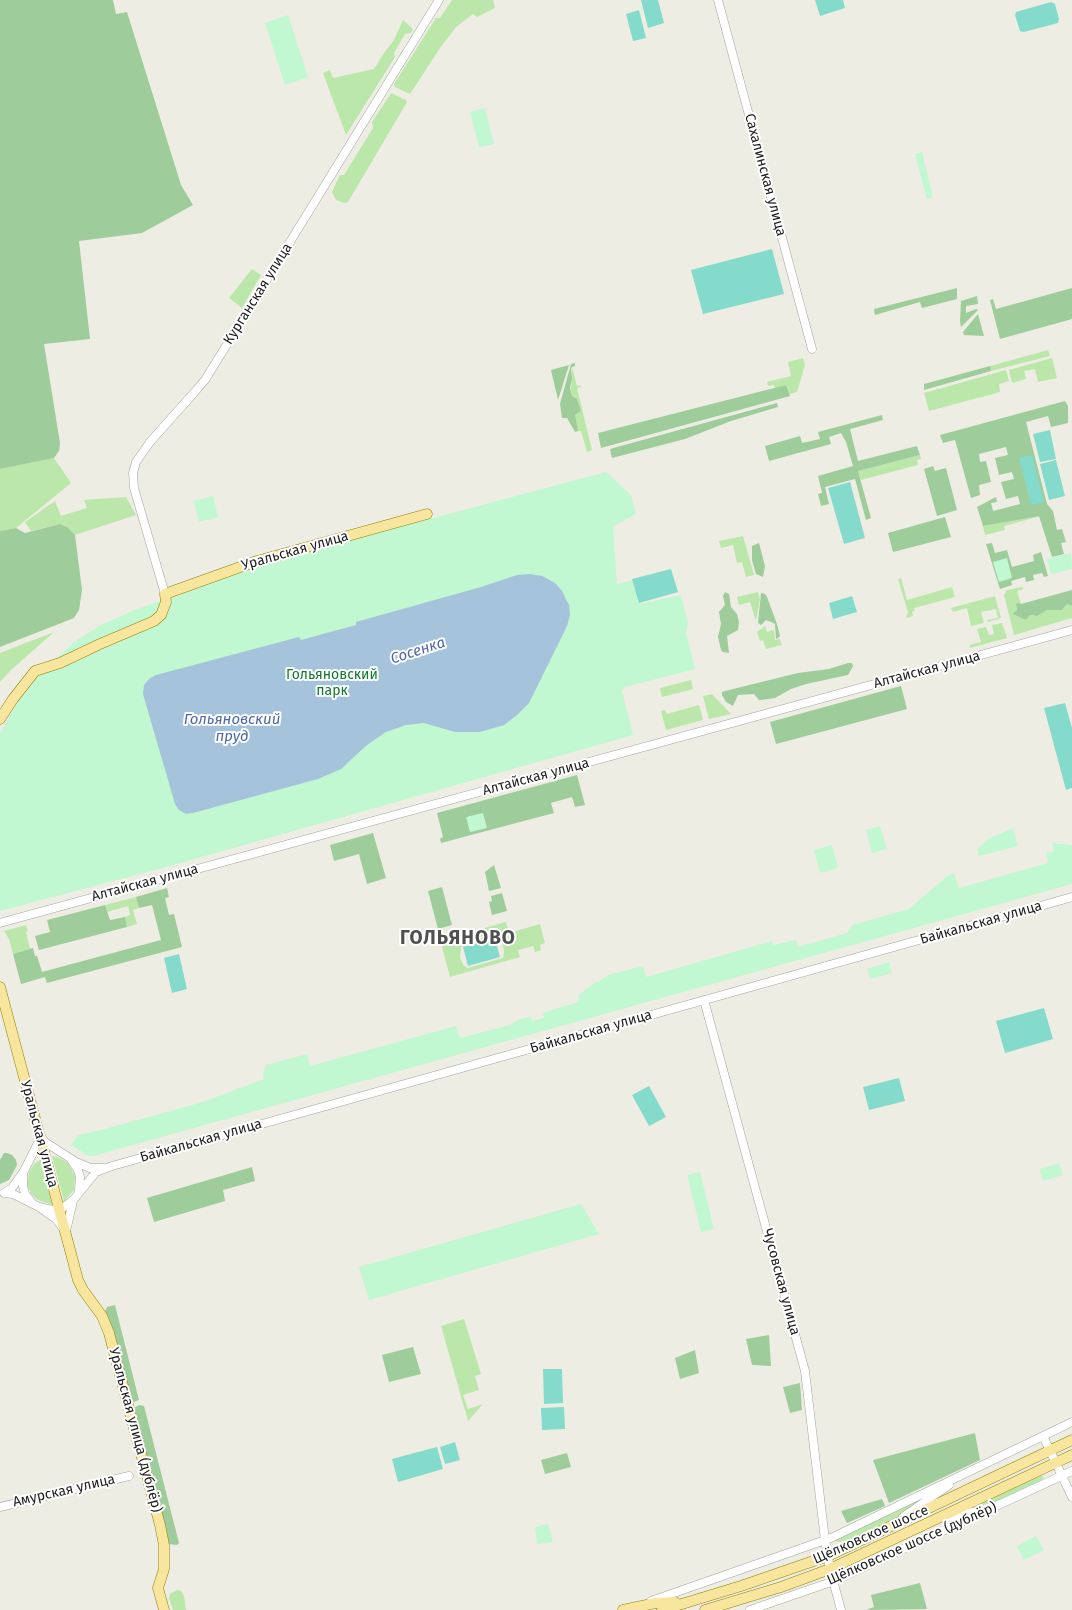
<!DOCTYPE html>
<meta charset="utf-8">
<style>
body{margin:0}
canvas{display:block;background:#eeede4}
</style>
<canvas width="1072" height="1610"></canvas>
<script>
const g = document.querySelector('canvas').getContext('2d');
g.lineJoin = 'round';
function fillPath(path, color) { g.fillStyle = color; g.fill(path, 'evenodd'); }
const shape = rows => new Path2D(rows.map(r => 'M' + r).join(''));
function strokePath(path, color, width, dash) { g.strokeStyle = color; g.lineWidth = width; g.lineCap = dash ? 'butt' : 'round'; g.setLineDash(dash || []); g.stroke(path); }
function write(font, color, halo, rows, align = 'center') {
  g.font = font + ' "Fira Sans",sans-serif'; g.lineWidth = 4; g.setLineDash([]); g.textBaseline = 'middle'; g.strokeStyle = halo; g.fillStyle = color; for (const [text, x, y, turn = 0] of rows) {
    g.save(); g.translate(x, y); g.rotate((+turn || 0) * Math.PI / 180); g.textAlign = isNaN(turn) ? turn : align; if (halo) g.strokeText(text, 0, 0); g.fillText(text, 0, 0); g.restore();
  }
}
const grass = shape([
 [452,0,493,0,495,8,477,17,473,14,456,27,440,48,410,94,395,87,394,84,436,18,440,18],
 [403,20,413,29,411,33,405,34,394,53,395,57,346,135,323,73,330,70,333,78,374,69,384,53,394,40],
 [391,93,406,100,407,102,348,202,344,203,336,200,332,192,336,183,340,175,344,175,373,128,372,122],
 [252,269,261,275,242,308,229,298],
 [1048,350,1050,356,991,371,990,366],
 [803,358,805,365,797,392,789,394,786,385,775,388,774,385,768,386,767,382,791,376,788,362],
 [1052,358,1057,378,1038,382,1035,369,1024,371,1026,379,1012,383,1009,370],
 [572,367,577,386,580,385,581,387,577,388,592,450,587,452,581,431,578,431,576,425,575,415,581,411,577,399,572,396,571,392],
 [1006,370,1009,381,999,384,1000,392,929,411,924,393],
 [920,455,921,459,917,460,918,465,861,480,858,471],
 [54,458,71,483,16,528,0,531,0,469],
 [126,497,136,515,75,535,67,527,60,524,31,531,25,522,55,501,61,516,87,508,84,500],
 [1039,515,1041,516,1004,526,1005,530,985,535,983,526],
 [743,536,754,575,746,577,742,562,737,563,733,545,721,548,719,541],
 [901,578,907,600,952,587,955,597,914,608,915,611,912,612,913,616,906,618,908,612,898,579],
 [1022,587,1023,589,1017,591,1021,604,1016,604,1018,616,1026,620,1030,615,1034,616,1047,610,1064,608,1067,604,1072,606,1072,618,1014,635,1004,595,1007,590],
 [758,592,760,599,756,621,750,602,739,605,737,597],
 [995,596,1001,618,988,622,987,620,998,618,996,609,981,612,984,623,971,626,967,608,953,612,951,608],
 [1002,623,1007,638,970,648,970,645,981,642,977,629,986,627,989,635,994,634,992,625],
 [765,626,767,632,774,630,775,640,780,639,782,645,766,649,763,640,760,641,757,632],
 [54,632,11,670,0,682,0,653],
 [691,680,693,689,662,697,660,688],
 [712,694,731,714,709,719,703,696],
 [699,705,703,720,666,730,661,711,665,710,667,714],
 [136,897,139,908,133,910,137,924,127,927,125,917,130,915,128,906,107,912,105,905],
 [506,922,509,933,540,924,545,943,540,945,541,950,535,952,533,946,518,950,520,957,450,977,441,943,442,940],
 [497,937,503,945,504,953,503,958,468,968,464,966,460,958,461,947],
 [26,925,28,931,26,932,30,949,13,954,9,939,4,931],
 [52,1156,60,1158,68,1163,75,1176,74,1190,64,1201],
 [40,1160,52,1205,38,1200,31,1193,27,1185,29,1172,34,1164],
 [464,1319,481,1374,475,1376,479,1390,463,1395,468,1409,483,1404,468,1421,441,1326],
 [1040,1476,1044,1477,1042,1480,998,1501,983,1505,983,1503],
 [919,1500,919,1502,903,1514,845,1541,839,1542,834,1541],
 [177,1590,181,1591,184,1596,186,1610,173,1610,169,1598,170,1594]
]);
const forest = shape([
 [0,0,113,0,116,14,127,12,181,185,193,205,142,233,79,241,90,339,44,344,60,443,59,451,54,458,0,469],
 [957,288,957,299,922,308,920,302,875,315,874,309],
 [1072,288,1072,319,1000,339,990,300,993,299,996,309],
 [977,296,978,304,966,306,966,313,976,309,978,310,961,327,960,321,961,301],
 [978,314,984,336,964,335,963,332],
 [575,363,575,366,572,367,571,369,572,379,570,388,572,396,577,399,581,411,575,415,578,431,575,432,567,418,562,418,560,404,571,364],
 [569,365,558,400,551,370],
 [990,366,991,371,924,390,924,384],
 [786,385,790,396,601,448,598,433],
 [1065,401,1068,406,1068,423,1051,427,1048,416,1026,422,1047,504,1053,511,1057,530,1062,529,1066,542,1061,543,1064,554,1052,557,1039,516,983,526,977,507,996,497,997,502,991,503,993,511,1020,504,1018,496,1006,499,1001,482,1014,479,1012,472,999,475,995,458,1008,455,1006,447,979,454,980,462,986,461,991,482,979,485,980,495,971,498,955,440,943,443,940,435],
 [777,403,778,407,731,421,685,439,612,458,610,449],
 [882,415,883,420,850,429,858,461,917,446,920,455,858,471,871,518,866,520,855,479,825,487,829,504,821,506,818,494,822,493,818,476,853,466,846,442,841,433,829,437,831,444,769,461,765,446,800,436,802,443,820,439,818,432],
 [933,466,935,471,946,468,957,510,937,516,924,469],
 [945,517,951,537,893,552,888,533],
 [60,524,67,527,75,535,82,590,79,610,74,618,0,647,0,531,16,528,25,533],
 [759,543,765,566,763,577,756,574,752,560,752,546],
 [992,543,995,553,1007,550,1012,567,1034,561,1033,555,1041,552,1048,576,1044,577,1042,573,1033,575,1034,580,1026,582,1025,577,1011,581,1012,585,1000,589,986,544],
 [1072,590,1072,606,1067,604,1062,610,1047,610,1037,616,1030,615,1026,620,1013,614,1017,610,1016,604,1018,603,1021,604],
 [725,592,729,594,731,607,737,614,739,622,738,630,727,636,729,653,723,652,721,650,718,637,721,624,719,612,725,605,723,596],
 [761,593,765,594,767,597,777,624,780,636,778,638,776,639,775,624,771,622,766,620,761,625,758,623],
 [848,663,852,663,853,666,848,675,806,684,791,689,775,698,761,700,759,700,754,694,738,695,733,706,726,702,722,695,722,692,725,691,798,673,829,669],
 [901,686,907,709,776,744,770,722],
 [577,775,585,805,575,807,572,797,551,803,554,813,441,843,440,839,443,837,437,813],
 [373,833,386,878,367,884,359,854,334,861,330,845],
 [494,865,501,888,489,891,485,872],
 [442,887,452,925,438,929,428,891],
 [167,888,169,897,165,898,169,915,174,914,182,947,47,983,45,977,21,984,13,954,33,948,35,956,37,956,42,972,161,940,152,905,139,908,136,897],
 [502,893,507,911,492,915,489,902,492,901,491,896],
 [105,905,110,920,125,917,127,927,39,950,35,936,50,932,47,920],
 [4,1153,7,1153,12,1155,16,1160,17,1165,9,1180,0,1184,0,1160],
 [252,1167,255,1181,223,1190,225,1201,154,1222,147,1198],
 [115,1305,139,1400,134,1402,131,1402,104,1314,107,1307],
 [769,1335,771,1366,752,1365,746,1339],
 [413,1347,421,1374,389,1382,382,1355],
 [695,1350,699,1373,680,1379,675,1358],
 [800,1383,802,1410,790,1413,783,1387],
 [139,1405,144,1406,179,1543,177,1545,168,1544,134,1408],
 [975,1433,980,1460,889,1503,873,1460],
 [567,1453,571,1467,545,1474,541,1460],
 [882,1499,885,1506,847,1523,841,1511],
 [920,1583,927,1609,866,1610,874,1607,871,1595]
]);
const park = shape([
 [288,15,308,77,285,85,265,23],
 [485,108,494,144,479,147,470,112],
 [922,152,933,197,927,199,915,154],
 [606,472,631,495,636,514,613,526,617,584,633,580,640,604,681,595,688,623,686,633,695,669,625,687,622,691,633,735,166,867,0,911,0,734,18,702,39,675,75,641,101,625,137,609,245,571,321,548],
 [213,496,218,517,199,522,194,501],
 [1071,553,1072,569,1051,574,1047,559],
 [1007,558,1012,578,999,582,993,562],
 [483,813,487,828,470,832,466,817],
 [880,826,887,849,872,853,866,830],
 [1013,828,1018,846,979,856,977,849,988,839],
 [1052,843,1072,845,1072,884,93,1156,89,1156,71,1145,78,1135,101,1130,203,1102,264,1079,263,1073,266,1065,307,1054,310,1066,456,1026,460,1038,510,1025,518,1020,531,1016,532,1021,544,1018,543,1013,578,1002,579,995,595,982,598,982,608,975,643,966,646,977,772,941,773,945,796,940,798,947,847,933,852,925,909,909,947,876,954,873,959,888,1048,863,1046,853,1054,851],
 [832,845,838,868,820,873,814,850],
 [889,962,892,973,870,979,867,969],
 [1059,1163,1063,1175,1043,1181,1040,1169],
 [700,1172,714,1229,701,1232,687,1175],
 [581,1204,599,1234,369,1300,359,1267],
 [548,1524,553,1542,537,1544,535,1527],
 [1036,1536,1044,1550,1024,1560,1017,1546]
]);
const pitch = shape([
 [641,0,658,0,664,23,648,28],
 [815,0,843,0,845,8,820,16],
 [1051,2,1055,4,1059,19,1058,23,1024,32,1020,31,1015,15,1016,12],
 [639,10,646,38,633,41,626,14],
 [772,249,784,294,703,314,691,270],
 [1050,430,1056,459,1040,462,1033,434],
 [1032,455,1044,502,1031,505,1019,458],
 [1056,460,1065,496,1049,500,1040,464],
 [850,482,865,538,844,544,828,488],
 [671,569,678,592,639,603,632,579],
 [852,596,857,612,833,619,829,603],
 [1065,703,1072,728,1072,788,1066,790,1044,708],
 [495,939,500,957,468,966,463,947],
 [179,954,187,989,172,993,164,958],
 [1044,1008,1053,1039,1005,1053,996,1021],
 [899,1078,905,1101,869,1110,863,1087],
 [649,1086,666,1117,649,1126,632,1095],
 [543,1369,562,1369,563,1403,544,1404],
 [564,1407,565,1429,542,1430,541,1408],
 [455,1442,460,1460,445,1464,440,1447],
 [437,1447,443,1469,398,1482,392,1459]
]);
const water = shape([
 [530,574,542,576,555,583,562,591,569,605,570,615,567,626,529,703,517,715,504,725,480,732,455,732,424,723,406,725,386,732,367,745,341,769,318,779,193,813,186,814,179,810,175,804,143,694,144,685,149,679,156,675,299,637,301,640,356,625,356,622,481,587,517,575]
]);
const minor = shape([
 [718,0,812,349],
 [165,594,134,488,133,473,136,462,150,442,192,395,205,380,439,0],
 [0,923,1072,630],
 [704,1000,805,1371,825,1540,830,1569,841,1610],
 [40,1135,45,1142,76,1162,90,1168,103,1168],
 [72,1161,78,1170,80,1177,79,1190],
 [23,1173,23,1186,25,1194,31,1201],
 [4,1193,12,1188,24,1171,38,1143,39,1136],
 [5,1193,13,1194,39,1207,56,1219,62,1227],
 [39,1207,52,1210,64,1207,74,1199,96,1172,112,1166,1072,897],
 [66,1231,73,1201],
 [1043,1436,1072,1497],
 [0,1507,129,1476],
 [903,1517,949,1485],
 [945,1518,977,1511],
 [651,1601,831,1538,1072,1422],
 [750,1610,834,1581,1072,1471]
]);
const major = shape([
 [0,719,13,699,35,671,60,663,100,644,154,621,161,615,166,602,165,594,257,561,427,514],
 [0,987,78,1280,83,1290,102,1316,109,1333,128,1405,160,1525,164,1545,164,1569,158,1588,164,1610],
 [623,1610,656,1603,675,1602],
 [662,1610,741,1586,828,1556,1072,1440],
 [705,1610,781,1587,830,1569,1072,1455]
]);
const streetNames = [
 ["Сахалинская улица",765,175,75],
 ["Курганская улица",258,294,-58],
 ["Уральская улица",295,551,-16],
 ["Алтайская улица",927,670,-15],
 ["Алтайская улица",536,777,-15],
 ["Алтайская улица",145,883,-15],
 ["Байкальская улица",981,923,-16],
 ["Байкальская улица",591,1032,-16],
 ["Уральская улица",39,1134,75],
 ["Байкальская улица",201,1141,-16],
 ["Чусовская улица",781,1282,75],
 ["Уральская улица (дублёр)",135,1430,75],
 ["Амурская улица",64,1491,-13],
 ["Щёлковское шоссе",871,1535,-24],
 ["Щёлковское шоссе (дублёр)",912,1544,-24]
];
const parkNames = [
 ["Гольяновcкий",332,675],
 ["парк",332,691]
];
const waterNames = [
 ["Сосенка",418,651,-18],
 ["Гольяновский",232,720],
 ["пруд",232,737]
];
const districtNames = [
 ["ГОЛЬЯНОВО",458,939]
];
fillPath(grass, '#bbe7ab');
fillPath(forest, '#9ecc9a');
fillPath(park, '#c1f7d1');
fillPath(pitch, '#84dbcc');
fillPath(water, '#a5c3db');
strokePath(minor, '#a4a4a4', 9);
strokePath(major, '#928205', 11);
strokePath(minor, '#fff', 8);
strokePath(major, '#f8e59e', 10);
write('14px', '#1d1d1d', '#fff', streetNames);
write('14px', '#0f782e', '#fff', parkNames);
write('italic 15px', '#4d67aa', '#fff', waterNames);
g.letterSpacing = '1px';
write('bold 19px', '#505050', '#fff', districtNames);
g.letterSpacing = '0px';
</script>
